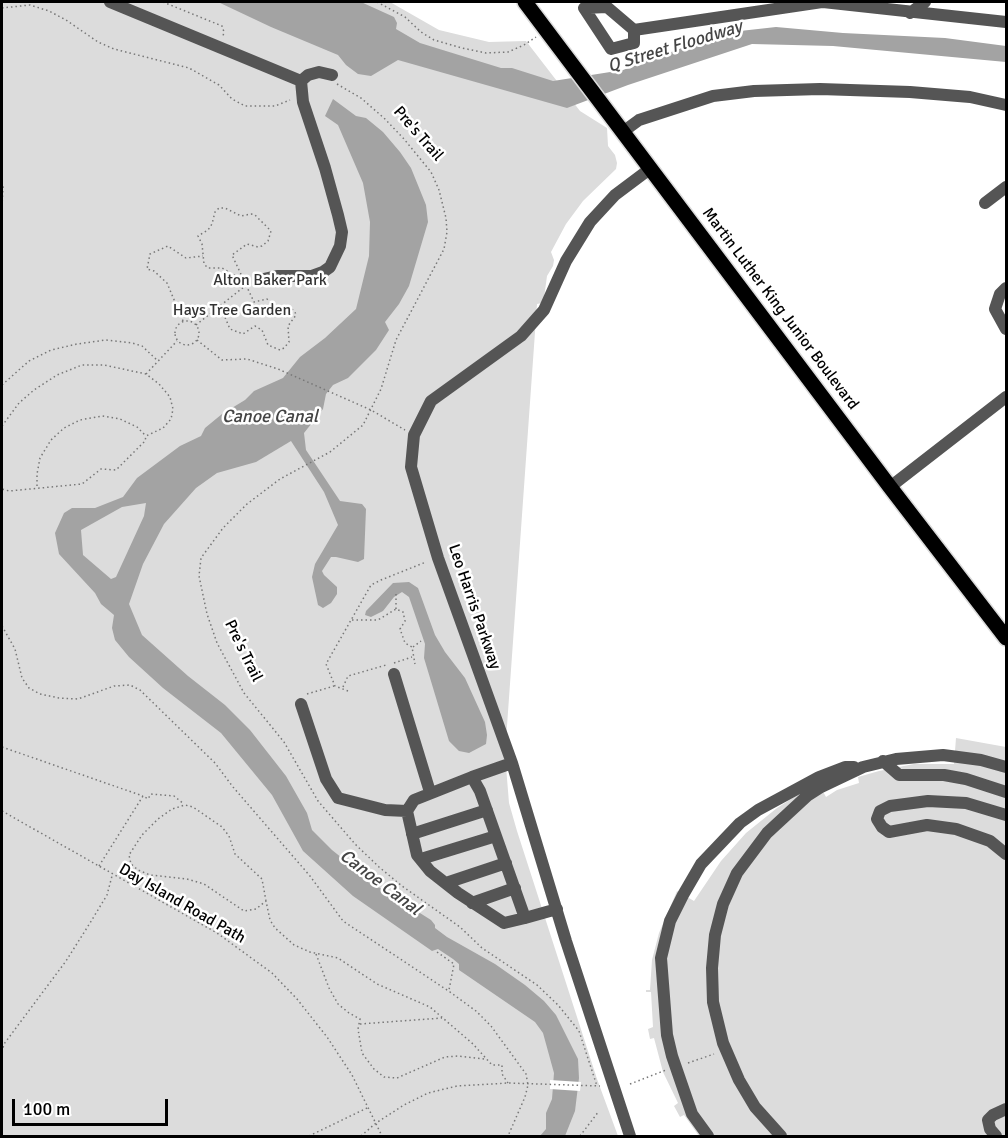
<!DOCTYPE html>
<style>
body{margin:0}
#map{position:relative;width:1008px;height:1138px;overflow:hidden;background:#fff;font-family:Signika,sans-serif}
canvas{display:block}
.frame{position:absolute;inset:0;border:3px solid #000;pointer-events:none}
.scale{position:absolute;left:12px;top:1099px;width:156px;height:27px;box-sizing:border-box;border:3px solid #000;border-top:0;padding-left:8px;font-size:18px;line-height:21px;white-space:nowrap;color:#000;-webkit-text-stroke:4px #fff;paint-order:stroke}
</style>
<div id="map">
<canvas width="1008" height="1138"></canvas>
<div class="frame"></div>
<div class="scale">100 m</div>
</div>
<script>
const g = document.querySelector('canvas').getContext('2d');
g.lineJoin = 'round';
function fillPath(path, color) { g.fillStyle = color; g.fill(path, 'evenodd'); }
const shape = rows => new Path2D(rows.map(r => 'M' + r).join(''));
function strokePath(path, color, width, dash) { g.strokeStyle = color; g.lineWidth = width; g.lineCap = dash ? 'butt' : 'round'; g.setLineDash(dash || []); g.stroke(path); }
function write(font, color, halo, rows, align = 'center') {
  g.font = font + ' Signika,sans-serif'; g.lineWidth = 5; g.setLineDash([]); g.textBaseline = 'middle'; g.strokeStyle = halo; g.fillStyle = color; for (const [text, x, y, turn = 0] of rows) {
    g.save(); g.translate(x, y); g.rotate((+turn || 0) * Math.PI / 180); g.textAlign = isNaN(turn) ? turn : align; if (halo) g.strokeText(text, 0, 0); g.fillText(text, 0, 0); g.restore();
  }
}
const green = shape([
 [2,2,390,2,439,30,489,42,526,41,580,111,607,128,608,146,615,155,617,163,616,169,583,201,566,224,551,252,554,260,553,266,547,276,544,298,542,303,537,304,505,754,509,803,517,831,597,1079,618,1136,2,1136],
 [956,738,1006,747,1006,1136,699,1136,684,1115,680,1117,674,1106,678,1103,663,1072,654,1038,650,1039,648,1029,653,1027,651,992,646,992,646,990,650,990,652,960,659,933,677,891,694,901,721,861,746,833,777,808,802,792,819,784,826,797,837,790,859,783,858,777,879,771,914,764,954,764]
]);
const water = shape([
 [218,2,361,2,394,17,397,23,396,29,420,43,501,68,512,68,553,81,623,70,722,33,776,27,843,33,945,38,1006,46,1006,62,833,46,752,44,628,85,567,108,398,60,371,76,358,74,346,65,338,55,271,27],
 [333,99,356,116,366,118,383,132,400,152,411,168,426,205,428,222,409,286,399,304,385,322,389,330,376,350,348,378,333,385,326,394,323,409,304,433,306,450,340,501,362,504,366,509,364,559,358,562,336,557,331,557,322,571,324,575,337,587,337,594,331,603,323,608,318,605,312,577,315,564,338,525,324,492,291,441,256,462,217,473,196,488,164,524,143,564,129,604,142,635,188,676,225,705,250,730,286,776,307,813,312,830,332,850,377,886,431,920,435,925,435,928,447,937,495,964,525,985,544,1001,556,1015,578,1059,579,1078,575,1111,565,1136,540,1136,546,1129,546,1113,552,1099,554,1073,543,1033,535,1022,459,970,459,964,453,959,438,949,432,951,353,896,303,851,272,795,221,733,163,688,129,657,115,640,112,628,114,615,101,604,95,593,59,554,55,533,64,513,72,508,95,508,123,497,137,478,180,446,201,436,205,428,222,414,245,400,254,391,283,378,300,357,325,338,356,309,369,256,370,222,363,183,338,125,325,116],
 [146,503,144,516,116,577,111,579,83,555,81,530,122,507],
 [409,582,418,588,435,635,445,652,465,678,485,722,487,735,486,744,469,753,459,751,449,741,424,658,425,644,409,597,402,592,394,597,383,611,371,617,365,615,366,611,393,583]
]);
const pier = shape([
 [550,1080,581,1082,580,1091,550,1089]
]);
const path = shape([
 [163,2,222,26,224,32,223,36],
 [377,2,405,17,421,32,434,40,462,48,486,53,508,52,524,45,536,37],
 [2,8,30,5,49,11,66,20,98,42,114,49,189,68,219,85,232,99,245,106,275,106,290,100],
 [337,84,361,98,385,119,404,139,431,172,439,190,446,218,447,232,444,249,396,340,381,389,363,425,330,452,280,479,247,504,223,528,201,558,199,576,207,614,217,643,244,693,284,742,318,801,355,844,379,867,402,886,460,927,482,948,537,985,558,1005,579,1031,597,1086],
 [2,182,3,187,2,206],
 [215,309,224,315,230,329,243,334,255,326,262,330,268,345,280,350,284,348,289,342,288,326,296,315,295,312,291,308,275,310,267,299,254,302,232,255,247,244,258,247,262,246,268,241,271,231,255,215,251,214,241,216,225,208,219,208,215,212,212,224,208,230,198,236,202,244,204,264,208,268,222,268,243,280],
 [183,321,167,283,154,271,147,269,150,254,168,246,186,258,203,256],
 '175 333a12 12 0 1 1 24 0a12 12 0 1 1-24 0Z',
 [196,325,245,286],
 [197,340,222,360,247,359,278,369,371,410,405,430],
 [146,374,177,341],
 [2,385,29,361,51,350,77,344,106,340,132,343,142,346,158,361],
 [2,426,19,403,34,390,57,375,82,365,104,365,146,374,159,384,170,397,173,409,171,419,163,428,146,436,145,441,116,470,101,469,82,484,9,491,2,489],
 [37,486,37,474,40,458,51,440,64,428,80,420,102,416,120,419,137,427,146,436],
 [396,609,396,592],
 [352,620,378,620,396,609,403,612,405,621,400,629,405,643,412,647,415,664],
 [2,626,15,649,22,678,29,688,40,694,59,698,78,699,114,686,130,685,140,690,215,763,233,787,310,876,343,921,450,992,476,1011,491,1026,526,1074,528,1085,525,1097,508,1136],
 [413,647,421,641],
 [394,663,412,657],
 [343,687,348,676,386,665],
 [348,691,335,686,326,664,367,592,371,585,381,580,426,562],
 [307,694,334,686],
 [2,747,143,796],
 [2,811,217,933,272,973,297,999,327,1037,352,1075,382,1136],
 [99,866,143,796,148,799,151,794,174,796,184,804],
 [266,901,262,879,235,854,229,836,222,827,193,807,185,805,172,809,158,819,142,835,129,855,131,864,138,870,150,875,187,879,204,884,244,911,256,909,266,901,270,920,275,928,294,945,310,952,338,958,377,984,430,1007,473,1044,492,1065,502,1065,502,1074,508,1083],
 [437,952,454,964,449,990],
 [316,954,329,988,338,1004,349,1013,360,1019,358,1029,362,1053,374,1069,384,1077,397,1078,445,1057,458,1056,485,1059],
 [360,1024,442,1018],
 [2,1052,4,1044,66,961,90,923,107,895,112,876],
 [688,1063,714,1054],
 [630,1084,666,1070],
 [309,1136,367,1108],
 [361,1136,376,1123,404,1105,428,1093,457,1086,508,1083,600,1086],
 [580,1136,599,1111]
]);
const minor = shape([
 [110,2,301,81],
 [823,2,1006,22],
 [607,7,634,30,634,43,611,49,584,8,607,7],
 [910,13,925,2],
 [634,30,822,2],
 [301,81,308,75,319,72,332,75],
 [624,131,639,120,713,96,754,91,820,89,910,92,970,97,1006,105],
 [985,203,1006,187],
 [259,280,277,276,312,276,323,272,330,267,340,246,342,232,338,215,325,168,303,102,301,81],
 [1006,288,1000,294,995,309,1006,329],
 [890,487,1006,397],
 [394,674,430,792],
 [301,704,326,779,338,798,385,810,407,811],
 [883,761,899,775,944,775,966,779,1006,792],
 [472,777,512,763],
 [1006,815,966,803,928,801,890,806,880,811,877,819,882,827,889,832,927,825,956,829,990,841,1006,854],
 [412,834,487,810],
 [421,859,496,836],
 [446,883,506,863],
 [472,903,515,888],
 [525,918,480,791,472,777,414,800,407,811,417,855,430,871,458,893,504,923,525,918,557,909],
 [630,1136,566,941,512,763,438,558,411,467,414,435,431,401,521,336,544,310,566,261,590,222,615,195,651,168],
 [708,1136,692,1114,672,1056,667,1035,661,958,670,921,683,895,701,864,740,823,758,810,819,777,845,767,854,767],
 [781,1136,755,1107,739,1080,723,1043,713,1002,712,968,715,935,723,904,737,873,767,833,807,796,821,787,863,767,896,759,943,755,981,760,1006,767],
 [996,1136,990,1129,988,1120,993,1115,1006,1109]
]);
const major = shape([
 [525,2,890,487,1006,638]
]);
const streetNames = [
 ["Pre's Trail",418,134,49],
 ["Martin Luther King Junior Boulevard",780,309,53],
 ["Leo Harris Parkway",474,607,71],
 ["Pre's Trail",243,651,64],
 ["Day Island Road Path",182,904,30]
];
const parkNames = [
 ["Alton Baker Park",270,281],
 ["Hays Tree Garden",232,311]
];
const waterNames = [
 ["Q Street Floodway",675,47,-17],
 ["Canoe Canal",270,417],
 ["Canoe Canal",380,883,37]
];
fillPath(green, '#dcdcdc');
fillPath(water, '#a3a3a3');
fillPath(pier, '#fff');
strokePath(major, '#dbdbdb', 18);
strokePath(path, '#777', 1.5, [1.5, 3]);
strokePath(minor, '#555', 12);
strokePath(major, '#000', 15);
write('16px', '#000', '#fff', streetNames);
write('16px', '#333', '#fff', parkNames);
write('italic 18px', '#444', '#fff', waterNames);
</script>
